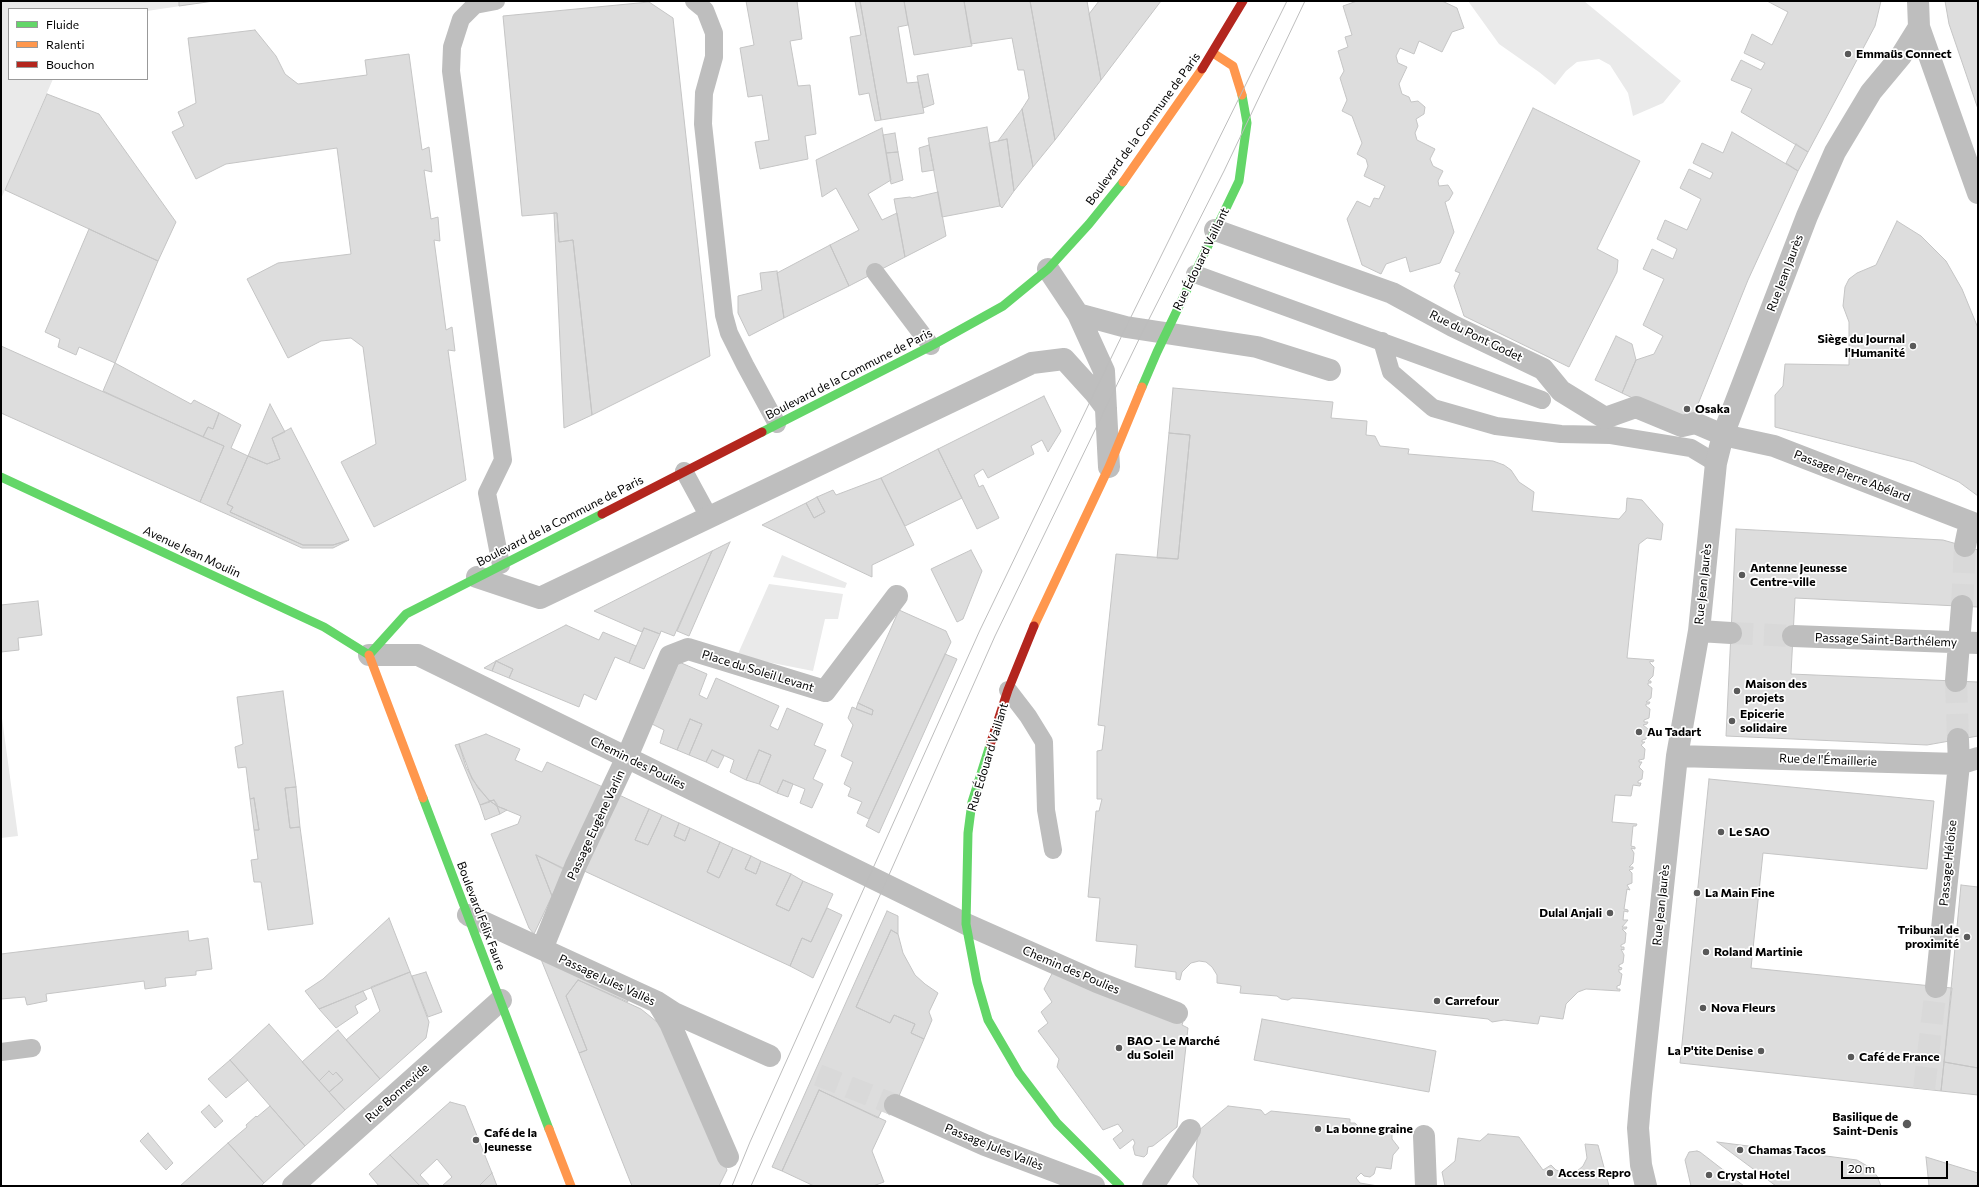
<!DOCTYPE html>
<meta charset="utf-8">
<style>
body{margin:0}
#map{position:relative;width:1979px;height:1187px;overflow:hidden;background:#fff;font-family:Commissioner,sans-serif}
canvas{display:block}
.frame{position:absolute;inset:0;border:2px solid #000;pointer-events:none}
.legend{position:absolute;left:8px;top:8px;width:140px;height:72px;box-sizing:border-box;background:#fff;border:1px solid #999;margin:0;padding:5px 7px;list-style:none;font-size:12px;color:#000}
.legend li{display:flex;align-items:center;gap:8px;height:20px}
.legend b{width:20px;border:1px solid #999}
.scale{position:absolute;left:1841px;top:1161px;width:107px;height:18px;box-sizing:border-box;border:2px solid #000;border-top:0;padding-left:5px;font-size:12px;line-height:14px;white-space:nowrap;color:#000;-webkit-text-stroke:3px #fff;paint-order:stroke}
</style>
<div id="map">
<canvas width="1979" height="1187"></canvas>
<div class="frame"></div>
<ul class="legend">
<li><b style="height:5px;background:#63d668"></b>Fluide</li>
<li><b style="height:5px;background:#ff974d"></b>Ralenti</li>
<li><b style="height:5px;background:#b3261e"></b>Bouchon</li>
</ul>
<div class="scale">20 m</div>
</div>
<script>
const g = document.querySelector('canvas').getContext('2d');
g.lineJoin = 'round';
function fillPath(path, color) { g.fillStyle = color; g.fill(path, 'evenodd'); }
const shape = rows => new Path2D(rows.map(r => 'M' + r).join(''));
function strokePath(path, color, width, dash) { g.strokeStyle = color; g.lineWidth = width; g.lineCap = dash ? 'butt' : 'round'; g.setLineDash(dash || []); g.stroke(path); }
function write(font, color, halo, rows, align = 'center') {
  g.font = font + ' Commissioner,sans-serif'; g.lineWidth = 3.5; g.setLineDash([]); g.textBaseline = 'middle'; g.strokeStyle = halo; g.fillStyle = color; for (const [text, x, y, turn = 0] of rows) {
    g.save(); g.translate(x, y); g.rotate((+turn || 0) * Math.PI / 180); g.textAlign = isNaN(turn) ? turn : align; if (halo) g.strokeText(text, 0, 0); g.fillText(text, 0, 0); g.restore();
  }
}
const green = shape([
 [1,1,214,1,147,11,147,9,9,9,9,79,53,79,1,199],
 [1468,1,1584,1,1681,81,1663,103,1633,116,1628,93,1610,65,1599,59,1577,62,1566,71,1555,85,1539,72,1499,44],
 [782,555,847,583,845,588,773,577],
 [769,584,843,594,838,619,825,619,813,671,737,656],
 [1,711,18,836,1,838]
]);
const building = shape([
 [179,1,214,1,179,6,179,1],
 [746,1,797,1,802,39,790,41,798,86,810,85,816,134,805,136,808,159,760,169,755,142,769,140,762,95,748,97,740,48,754,45,746,1],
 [855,1,860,1,881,120,875,121,869,93,859,95,850,37,861,35,855,1],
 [860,1,904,1,908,25,898,27,907,83,918,82,924,113,881,120,860,1],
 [904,1,964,1,972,46,914,55,904,1],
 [964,1,1030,1,1055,140,1033,167,1022,109,1029,98,1024,70,1018,70,1012,38,971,44,964,1],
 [1030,1,1087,1,1101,80,1055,140,1030,1],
 [1099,1,1161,1,1101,80,1089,14,1099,1],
 [1357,1,1442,1,1457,8,1464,28,1452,32,1442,52,1419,41,1414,54,1400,48,1396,56,1398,63,1407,67,1399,84,1402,94,1409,97,1411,102,1418,101,1425,107,1424,114,1416,119,1418,126,1415,133,1417,140,1435,149,1430,159,1433,166,1443,171,1438,181,1439,186,1448,185,1453,193,1449,200,1445,202,1454,232,1440,263,1410,272,1406,257,1386,264,1381,274,1362,265,1347,219,1357,201,1370,207,1374,198,1379,199,1385,186,1364,176,1368,166,1366,159,1357,154,1362,143,1352,116,1342,111,1347,100,1340,78,1344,71,1338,51,1348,47,1345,37,1352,35,1343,6,1357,1],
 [1767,1,1881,1,1875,26,1808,152,1741,112,1752,89,1731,80,1741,60,1761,70,1765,63,1744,53,1752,34,1772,45,1788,12,1767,1],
 [1945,1,1978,1,1978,109,1949,24,1945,1],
 [649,2,673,18,710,356,592,415,573,240,559,242,557,213,522,216,503,16,649,2],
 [255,30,276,56,285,74,298,84,367,75,365,60,409,54,422,150,429,147,432,172,424,170,431,219,438,217,440,241,434,240,446,330,452,327,455,351,448,350,466,480,374,527,341,462,376,444,363,347,351,338,321,341,288,358,247,279,278,263,351,254,337,148,226,164,196,179,172,132,184,126,178,112,196,103,188,38,255,30],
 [928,74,934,104,923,108,917,76,928,74],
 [47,94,99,114,176,222,158,261,5,190,47,94],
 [1533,108,1640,161,1597,249,1618,260,1617,272,1569,367,1464,316,1454,286,1460,273,1455,271,1533,108],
 [1022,109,1033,167,1014,191,1007,139,998,141,1022,109],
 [987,127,1000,206,942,217,928,138,987,127],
 [882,128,891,180,868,194,882,220,897,213,905,257,849,286,830,245,859,230,836,188,822,197,816,160,882,128],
 [1732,132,1798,171,1748,280,1694,414,1681,421,1622,393,1636,360,1654,354,1663,336,1643,325,1664,279,1643,269,1652,249,1673,259,1677,249,1657,239,1665,220,1687,230,1701,199,1680,188,1689,169,1710,179,1713,173,1693,163,1702,143,1723,153,1732,132],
 [895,133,898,152,886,153,883,135,895,133],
 [1007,139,1014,191,1002,208,1000,206,989,143,1007,139],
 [1796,144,1808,152,1798,171,1786,163,1796,144],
 [929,145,934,170,922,172,919,148,929,145],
 [898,152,903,180,891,184,886,153,898,152],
 [938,192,946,236,905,257,894,199,910,197,912,198,938,192],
 [554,213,557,213,559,242,573,240,592,415,564,428,554,213],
 [1897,221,1921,236,1946,261,1962,289,1978,328,1978,496,1959,482,1914,462,1775,427,1775,395,1783,386,1785,364,1849,365,1849,322,1843,306,1845,287,1849,279,1857,273,1876,265,1897,221],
 [89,229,158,261,115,363,79,347,76,355,58,347,60,339,45,332,89,229],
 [830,245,849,286,784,318,777,273,830,245],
 [777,271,784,318,749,336,738,313,738,296,762,290,760,273,777,271],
 [1616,336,1632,344,1636,360,1622,393,1595,380,1616,336],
 [1,346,224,446,200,502,1,413,1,346],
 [115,363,191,404,194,400,219,413,213,429,208,427,203,437,103,391,115,363],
 [1173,388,1333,402,1331,418,1367,421,1366,435,1375,436,1380,446,1409,449,1408,454,1493,461,1504,465,1511,470,1519,482,1534,492,1532,511,1619,519,1626,511,1627,498,1642,500,1663,524,1661,540,1647,538,1639,544,1627,658,1654,660,1653,662,1650,661,1650,663,1654,667,1653,676,1648,681,1651,681,1651,683,1648,683,1648,685,1652,688,1651,698,1646,702,1650,702,1649,704,1646,704,1646,706,1650,709,1649,718,1644,720,1644,722,1648,722,1647,724,1643,725,1648,729,1646,739,1642,740,1642,742,1645,742,1641,745,1645,749,1644,759,1639,760,1639,762,1642,762,1639,767,1643,771,1642,779,1638,781,1638,783,1641,783,1640,786,1633,785,1631,796,1615,795,1612,822,1637,824,1636,826,1633,826,1631,846,1635,847,1635,849,1631,848,1634,853,1633,863,1629,867,1633,867,1633,869,1629,870,1632,873,1632,883,1627,885,1630,890,1627,889,1624,909,1628,910,1628,912,1624,911,1623,920,1628,920,1622,927,1627,927,1626,929,1622,929,1626,933,1625,943,1621,945,1621,947,1624,947,1624,950,1621,949,1624,955,1623,963,1619,965,1619,967,1622,968,1621,970,1619,969,1619,972,1622,974,1620,985,1617,986,1617,989,1620,989,1620,991,1586,989,1578,992,1566,1004,1563,1019,1540,1016,1538,1024,1504,1020,1492,1022,1488,1019,1307,999,1292,998,1288,1000,1281,999,1277,996,1240,993,1241,986,1217,983,1217,975,1212,967,1206,962,1199,961,1191,963,1182,972,1180,980,1176,979,1176,972,1135,967,1137,945,1096,941,1100,898,1088,897,1096,811,1099,811,1102,799,1097,799,1097,751,1102,750,1105,726,1098,725,1116,554,1178,559,1190,435,1169,433,1173,388],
 [1044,396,1061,431,1048,452,1042,440,1031,446,1034,454,988,478,983,469,974,475,979,487,983,485,999,518,977,529,938,449,1044,396],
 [270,404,285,432,272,438,280,459,267,464,248,456,270,404],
 [219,413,241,425,231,448,248,456,227,504,233,507,230,512,303,545,333,545,349,540,333,548,302,548,200,502,224,446,203,437,208,427,213,429,219,413],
 [291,428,349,540,333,545,303,545,230,512,233,507,227,504,248,456,267,464,280,459,272,438,291,428],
 [1169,433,1190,435,1178,559,1157,558,1169,433],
 [938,449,962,498,905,526,881,478,938,449],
 [881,478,914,545,872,565,872,577,762,525,806,503,814,518,825,512,817,497,833,490,836,495,881,478],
 [817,497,825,512,814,518,806,503,817,497],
 [1736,529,1943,540,1978,550,1978,607,1795,598,1791,674,1978,682,1978,736,1927,745,1726,736,1736,529],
 [730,542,689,636,677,631,712,551,730,542],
 [971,550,982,571,963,619,957,622,931,569,971,550],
 [712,551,674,636,661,631,660,634,644,628,642,632,594,611,712,551],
 [38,601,42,635,18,638,19,650,1,652,1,605,38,601],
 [899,610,946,631,951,642,869,819,857,813,862,802,848,796,851,788,844,784,853,762,841,756,853,725,848,718,852,707,872,715,873,710,858,703,899,610],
 [566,625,599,640,603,632,636,646,629,663,615,657,596,700,584,694,579,707,509,678,513,669,496,661,566,625],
 [644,628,660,634,644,669,629,663,644,628],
 [945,654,957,659,879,833,866,826,945,654],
 [496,661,513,669,509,678,492,671,496,661],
 [496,661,492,671,484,668,496,661],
 [679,662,707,674,699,695,707,699,716,678,779,706,770,726,778,730,787,708,823,724,814,745,826,750,813,779,823,784,812,808,800,803,805,789,783,780,777,793,759,784,771,755,759,750,746,780,730,772,734,760,712,750,706,762,689,755,702,724,690,719,677,750,660,743,664,730,652,724,679,662],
 [283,691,296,787,285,788,290,828,300,827,313,924,268,930,261,882,254,882,251,860,258,859,254,830,259,830,254,798,250,799,246,767,238,768,235,747,243,744,237,697,283,691],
 [858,703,873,710,872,715,856,709,858,703],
 [690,719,702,724,689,755,677,750,690,719],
 [486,734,520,749,515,760,542,772,547,762,605,788,565,870,536,855,552,896,534,934,529,928,491,834,518,824,521,816,497,806,494,800,490,801,478,788,466,767,459,744,486,734],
 [459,744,472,779,490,802,480,805,455,745,459,744],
 [712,750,724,756,718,768,706,762,712,750],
 [759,750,771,755,759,784,746,780,759,750],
 [1709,779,1934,801,1927,869,1763,853,1751,968,1952,988,1941,1091,1680,1063,1709,779],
 [783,780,793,784,788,797,777,793,783,780],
 [296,787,300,827,290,828,285,788,296,787],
 [617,794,649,809,635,840,648,845,662,815,679,823,674,836,685,841,690,828,720,842,707,872,719,878,733,848,751,856,745,869,756,874,761,861,791,874,776,905,789,911,803,881,833,894,811,942,802,938,790,966,582,870,617,794],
 [254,798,259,830,254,830,250,799,254,798],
 [494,800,497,804,497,806,490,801,494,800],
 [490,801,497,806,500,814,485,820,480,805,490,801],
 [497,806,499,807,507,810,500,814,497,806],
 [649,809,662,815,648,845,635,840,649,809],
 [679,823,690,828,685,841,674,836,679,823],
 [720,842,733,848,719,878,707,872,720,842],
 [536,855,565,869,552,896,536,855],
 [751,856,761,861,756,874,745,869,751,856],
 [791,874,803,881,789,911,776,905,791,874],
 [1961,885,1978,887,1978,1068,1944,1062,1961,885],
 [827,908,842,915,813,978,790,966,802,938,811,942,827,908],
 [887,911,898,916,898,934,891,930,856,1007,890,1023,894,1015,915,1024,911,1033,924,1039,895,1105,890,1115,882,1110,878,1118,819,1090,782,1171,772,1167,887,911],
 [389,918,410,972,319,1009,305,991,323,979,389,918],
 [891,930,898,934,903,953,915,975,925,984,938,993,929,1012,932,1020,924,1039,911,1033,915,1024,894,1015,890,1023,856,1007,891,930],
 [188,931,189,941,208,938,212,969,196,971,196,975,165,978,166,986,145,989,144,981,46,994,47,1001,27,1005,25,997,1,999,1,954,188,931],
 [534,942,619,979,628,1002,578,980,566,996,587,1050,579,1053,534,942],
 [1055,968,1183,1022,1182,1025,1188,1028,1177,1127,1153,1146,1148,1147,1147,1154,1144,1157,1135,1155,1133,1147,1135,1143,1133,1139,1120,1149,1113,1139,1123,1131,1118,1124,1103,1130,1057,1067,1059,1059,1038,1031,1048,1023,1041,1012,1052,1002,1044,989,1055,968],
 [410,972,429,1022,426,1038,380,1079,346,1040,380,1011,371,987,410,972],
 [426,972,442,1012,428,1017,412,976,426,972],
 [578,980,641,1009,662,1026,704,1113,727,1170,719,1186,632,1186,579,1053,587,1050,566,996,578,980],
 [363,991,367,999,355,1006,358,1013,336,1028,319,1009,363,991],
 [1262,1019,1436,1051,1429,1092,1254,1060,1262,1019],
 [269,1024,345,1110,305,1146,230,1060,269,1024],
 [338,1030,380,1079,345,1110,329,1092,343,1080,336,1072,333,1075,329,1071,319,1081,302,1062,338,1030],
 [230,1060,248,1080,226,1098,208,1079,230,1060],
 [1944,1062,1978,1068,1978,1095,1941,1091,1944,1062],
 [329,1071,333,1075,336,1072,343,1080,329,1092,319,1081,329,1071],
 [819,1090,886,1121,872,1151,884,1182,873,1186,814,1186,782,1171,819,1090],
 [450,1102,465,1106,492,1173,479,1186,442,1186,452,1177,437,1159,420,1175,430,1186,420,1186,390,1155,450,1102],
 [209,1105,223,1121,215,1128,201,1112,209,1105],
 [270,1106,305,1146,264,1183,228,1143,247,1127,246,1125,256,1116,257,1117,270,1106],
 [1228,1106,1261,1110,1265,1115,1271,1111,1350,1119,1350,1123,1355,1123,1363,1131,1383,1133,1392,1126,1392,1139,1399,1148,1393,1155,1391,1169,1376,1167,1374,1174,1370,1177,1364,1176,1361,1173,1356,1178,1360,1183,1378,1186,1200,1186,1193,1177,1198,1131,1228,1106],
 [148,1133,173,1163,166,1170,140,1141,148,1133],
 [1488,1134,1519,1137,1543,1170,1551,1165,1556,1170,1564,1173,1576,1172,1583,1166,1587,1158,1585,1144,1598,1145,1609,1186,1445,1186,1442,1172,1455,1161,1458,1138,1480,1141,1488,1134],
 [1717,1142,1857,1160,1869,1167,1877,1176,1881,1186,1776,1186,1717,1142],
 [228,1143,264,1183,261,1186,180,1186,228,1143],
 [1697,1151,1700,1152,1744,1186,1691,1186,1685,1160,1689,1152,1697,1151],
 [390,1155,420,1186,379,1186,369,1174,390,1155],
 [1926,1157,1978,1173,1978,1186,1929,1186,1926,1157],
 [492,1173,497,1186,479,1186,492,1173]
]);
const streetTunnel = shape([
 [1962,606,1965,546],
 [1731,633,1793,636],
 [1956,681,1958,739],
 [818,1075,895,1105],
 [1924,1089,1936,987]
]);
const lane = shape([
 [496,1,475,5,461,19,452,47,451,71,503,460,487,493,501,565],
 [694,1,705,10,714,33,714,57,704,93,703,124,724,315,729,333,745,365,777,424],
 [875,272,931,346],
 [1195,274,1542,400],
 [1382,341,1391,372,1433,408,1496,426,1561,434,1611,435,1691,448,1716,463],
 [684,471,709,517],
 [1008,690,1028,716,1044,742,1046,810,1053,850],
 [1,1052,32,1048]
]);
const street = shape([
 [1918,1,1919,27,1978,193],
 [1215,230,1392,293,1453,326,1543,369,1561,391,1605,418,1636,407,1682,426,1695,423,1723,435,1774,446,1978,525],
 [1048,269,1078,314,1126,327,1257,347,1330,370],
 [1078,314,1104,371,1109,467],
 [1965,546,1970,522],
 [477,577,540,598,1032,363,1064,359,1094,392,1106,408],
 [1699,631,1731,633],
 [1793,636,1978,643],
 [369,655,418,655,966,924,1097,982,1177,1013],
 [1956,681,1962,606],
 [1677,756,1959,764,1978,758],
 [468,915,657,1002,674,1013,770,1056],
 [542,949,576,865,627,757,670,656,688,649,825,691,897,596],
 [1936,987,1959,764,1958,739],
 [658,1003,670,1023,728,1157],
 [895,1105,985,1145,1094,1186],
 [1424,1136,1426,1186],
 [293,1186,501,1000],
 [1153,1186,1190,1130],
 [1646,1186,1641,1165,1638,1128,1641,1093,1677,756,1699,631,1716,463,1723,435,1807,216,1835,152,1871,92,1901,56,1919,27]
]);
const fast = shape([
 [1142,387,1157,352,1239,181,1247,123,1242,95],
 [762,432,931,346,1003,306,1048,269,1089,224,1123,182],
 [1,477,324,627,369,655],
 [369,655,406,614,602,514],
 [990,745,972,802,968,833,966,924,977,982,988,1020,1019,1073,1057,1123,1120,1186],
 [423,798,549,1129]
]);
const slow = shape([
 [1213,53,1233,66,1242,95],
 [1123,182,1202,69],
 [1034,626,1109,467,1142,387],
 [369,655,423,798],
 [549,1129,571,1186]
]);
const jam = shape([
 [1202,69,1243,1],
 [602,514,762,432],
 [990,745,1008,690,1034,626]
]);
const tram = shape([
 [732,1186,750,1142,980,630,1126,327,1287,1],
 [751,1186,995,636,1144,329,1224,171,1305,1]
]);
const markers = [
 [1848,54,4,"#595959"],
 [1913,346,4,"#595959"],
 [1687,409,4,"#595959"],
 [1742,575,4,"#595959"],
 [1737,691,4,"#595959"],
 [1732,721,4,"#595959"],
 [1639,732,4,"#595959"],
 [1721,832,4,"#595959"],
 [1697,893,4,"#595959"],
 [1610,913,4,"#595959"],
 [1967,937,4,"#595959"],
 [1706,952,4,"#595959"],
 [1437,1001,4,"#595959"],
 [1703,1008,4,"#595959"],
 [1119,1048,4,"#595959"],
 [1761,1051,4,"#595959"],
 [1851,1057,4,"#595959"],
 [1907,1124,5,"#595959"],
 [1318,1129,4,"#595959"],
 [476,1140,4,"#595959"],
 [1740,1150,4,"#595959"],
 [1550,1173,4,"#595959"],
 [1709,1175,4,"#595959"]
];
const poiNames = [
 ["Emmaüs Connect",1856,54],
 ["Siège du Journal",1905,339,"right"],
 ["l'Humanité",1905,353,"right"],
 ["Osaka",1695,409],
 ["Antenne Jeunesse",1750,568],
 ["Centre-ville",1750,582],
 ["Maison des",1745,684],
 ["projets",1745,698],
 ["Epicerie",1740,714],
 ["solidaire",1740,728],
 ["Au Tadart",1647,732],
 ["Le SAO",1729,832],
 ["La Main Fine",1705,893],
 ["Dulal Anjali",1602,913,"right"],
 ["Tribunal de",1959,930,"right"],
 ["proximité",1959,944,"right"],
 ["Roland Martinie",1714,952],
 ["Carrefour",1445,1001],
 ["Nova Fleurs",1711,1008],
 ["BAO - Le Marché",1127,1041],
 ["du Soleil",1127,1055],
 ["La P'tite Denise",1753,1051,"right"],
 ["Café de France",1859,1057],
 ["Basilique de",1898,1117,"right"],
 ["Saint-Denis",1898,1131,"right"],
 ["La bonne graine",1326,1129],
 ["Café de la",484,1133],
 ["Jeunesse",484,1147],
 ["Chamas Tacos",1748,1150],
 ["Access Repro",1558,1173],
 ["Crystal Hotel",1717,1175]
];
const streetNames = [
 ["Boulevard de la Commune de Paris",1143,129,-54],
 ["Rue Édouard Vaillant",1201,259,-64],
 ["Rue Jean Jaurès",1785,273,-69],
 ["Rue du Pont Godet",1476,336,26],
 ["Boulevard de la Commune de Paris",849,374,-27],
 ["Passage Pierre Abélard",1852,476,21],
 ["Boulevard de la Commune de Paris",560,521,-27],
 ["Avenue Jean Moulin",192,552,25],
 ["Rue Jean Jaurès",1703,584,-84],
 ["Passage Saint-Barthélemy",1886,640,2],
 ["Place du Soleil Levant",758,671,17],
 ["Rue Édouard Vaillant",988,757,-73],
 ["Rue de l'Émaillerie",1828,760,2],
 ["Chemin des Poulies",638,763,26],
 ["Passage Eugène Varlin",596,825,-65],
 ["Passage Héloïse",1948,863,-84],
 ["Rue Jean Jaurès",1661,905,-84],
 ["Boulevard Félix Faure",481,916,69],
 ["Chemin des Poulies",1071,970,23],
 ["Passage Jules Vallès",607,980,25],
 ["Rue Bonnevide",397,1093,-42],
 ["Passage Jules Vallès",994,1147,22]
];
fillPath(green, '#eaeaea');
fillPath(building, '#ddd');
strokePath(building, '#c5c5c5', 1);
strokePath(streetTunnel, '#d9d9d9', 22, [22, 11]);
strokePath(lane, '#bebebe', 18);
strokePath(street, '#bebebe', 22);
strokePath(fast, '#63d668', 9);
strokePath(slow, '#ff974d', 9);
strokePath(jam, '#b3261e', 9);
strokePath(tram, '#bdbdbd', 1);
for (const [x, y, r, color] of markers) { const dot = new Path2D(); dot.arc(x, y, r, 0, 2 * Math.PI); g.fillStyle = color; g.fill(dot); strokePath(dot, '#fff', 1.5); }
write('bold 12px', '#000', '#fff', poiNames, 'left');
write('12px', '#000', '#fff', streetNames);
</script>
